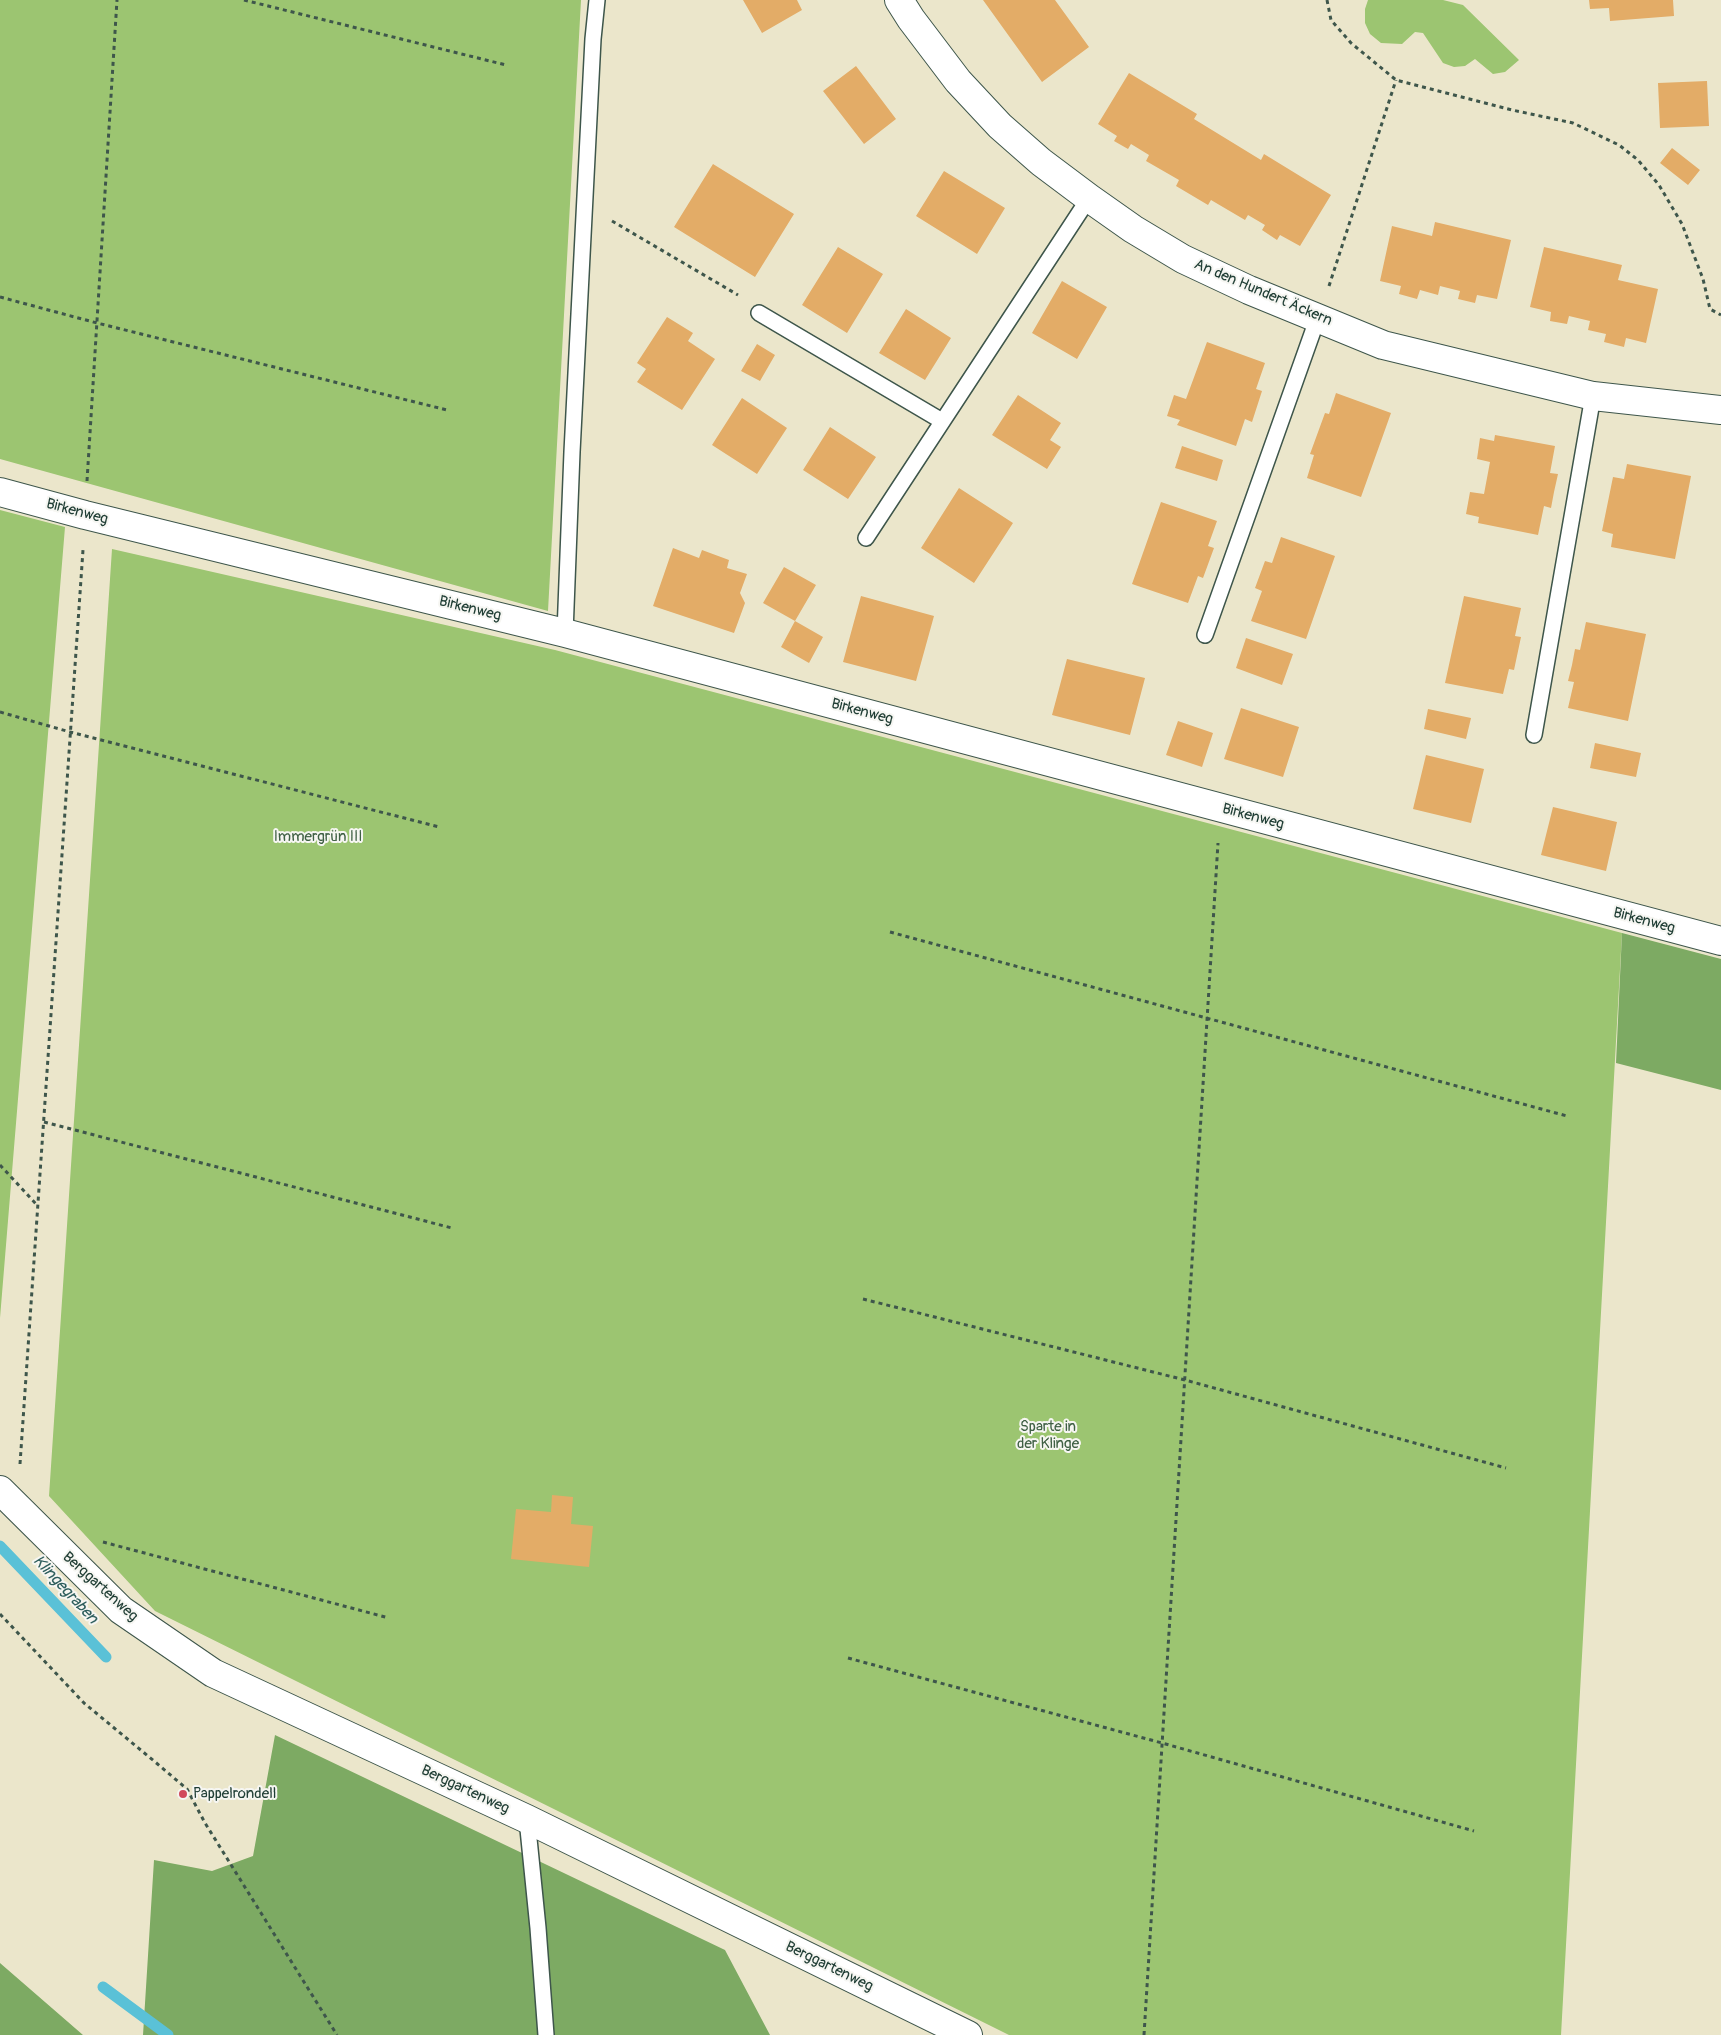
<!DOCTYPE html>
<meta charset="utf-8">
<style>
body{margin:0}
canvas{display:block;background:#ebe6cb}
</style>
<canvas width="1721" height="2035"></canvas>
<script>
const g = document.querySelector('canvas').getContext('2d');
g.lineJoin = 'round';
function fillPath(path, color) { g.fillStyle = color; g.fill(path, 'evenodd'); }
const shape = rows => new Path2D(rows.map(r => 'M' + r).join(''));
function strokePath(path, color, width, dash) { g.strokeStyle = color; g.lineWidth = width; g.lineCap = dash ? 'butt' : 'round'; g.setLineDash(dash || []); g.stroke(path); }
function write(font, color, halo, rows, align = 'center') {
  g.font = font + ' Pangolin,sans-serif'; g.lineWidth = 4; g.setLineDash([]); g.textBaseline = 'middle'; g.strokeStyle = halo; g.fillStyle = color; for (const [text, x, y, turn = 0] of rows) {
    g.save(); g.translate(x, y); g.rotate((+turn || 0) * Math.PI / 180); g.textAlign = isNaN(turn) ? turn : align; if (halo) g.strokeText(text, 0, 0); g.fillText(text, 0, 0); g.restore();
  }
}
const green = shape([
 [0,0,581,0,548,611,0,459],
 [1368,0,1443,0,1463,5,1519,60,1505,72,1493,74,1475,59,1465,66,1454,67,1443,63,1423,33,1415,32,1402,44,1381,43,1370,34,1365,23,1365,9],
 [0,510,65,527,0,1318],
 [112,549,555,650,1622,933,1561,2035,1009,2035,155,1611,49,1496]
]);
const forest = shape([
 [1622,933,1721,959,1721,1090,1616,1063],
 [275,1735,725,1950,770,2035,143,2035,154,1860,212,1871,253,1856],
 [0,1963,83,2035,0,2035]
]);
const stream = shape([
 [0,1546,106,1657],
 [103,1987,168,2035]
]);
const building = shape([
 [743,0,797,0,802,10,762,33],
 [983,0,1055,0,1089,47,1042,82],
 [1589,0,1673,0,1674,16,1610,21,1609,8,1590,9],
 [856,66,896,119,864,144,823,91],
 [1129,73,1197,114,1194,119,1261,160,1264,154,1331,195,1300,246,1280,235,1277,240,1262,230,1265,225,1248,215,1245,220,1211,200,1208,205,1176,186,1179,180,1146,161,1149,155,1131,144,1128,149,1114,141,1117,136,1098,124],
 [1707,81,1709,126,1660,128,1658,83],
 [1672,148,1700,170,1688,185,1660,163],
 [713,164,794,214,755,277,674,227],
 [944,171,1005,208,977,254,916,216],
 [1435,222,1511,240,1497,299,1477,295,1475,303,1458,299,1460,291,1440,286,1438,295,1420,290,1417,299,1399,294,1401,286,1380,281,1392,226,1432,236],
 [838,247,883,274,847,333,802,305],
 [1544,247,1622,265,1618,280,1658,289,1646,343,1626,338,1624,347,1604,342,1606,334,1588,330,1590,321,1569,316,1567,324,1550,321,1551,312,1530,307],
 [1062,281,1107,307,1077,359,1032,333],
 [906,309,951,338,925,380,879,353],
 [667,317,693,333,688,341,715,359,682,410,637,382,646,369,637,363],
 [1207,342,1265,363,1256,389,1262,391,1252,422,1245,419,1236,446,1177,425,1180,420,1167,416,1174,395,1186,399],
 [757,344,775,355,760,381,741,371],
 [1336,393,1391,413,1361,497,1307,478,1314,455,1310,454,1325,413,1329,414],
 [1018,395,1061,423,1050,440,1061,447,1047,469,992,435],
 [742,398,787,428,757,474,712,445],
 [830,427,876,457,848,499,803,470],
 [1495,435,1555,446,1550,473,1558,474,1554,492,1551,508,1544,506,1538,535,1478,523,1479,517,1466,514,1470,492,1484,494,1490,462,1477,459,1480,438,1494,441],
 [1182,446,1223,460,1217,481,1175,468],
 [1627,464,1691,476,1675,559,1611,547,1613,534,1602,531,1613,477,1624,479],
 [959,488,1013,523,974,583,921,548],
 [1161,502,1217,521,1208,546,1214,548,1203,578,1198,576,1188,603,1132,584],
 [1281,537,1335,556,1306,639,1251,621,1262,591,1255,588,1265,561,1272,563],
 [673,548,699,558,702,550,729,560,727,568,747,574,740,593,745,603,734,633,653,606],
 [784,567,816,585,795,621,823,637,809,663,781,647,795,621,763,603],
 [861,596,934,616,916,681,843,662],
 [1464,596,1521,608,1515,636,1521,637,1514,670,1509,669,1503,694,1445,683],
 [1586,622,1646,634,1628,721,1568,708,1574,682,1568,681,1572,665,1575,649,1580,650],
 [1246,638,1293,654,1282,685,1236,668],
 [1067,659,1145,678,1130,735,1052,715],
 [1241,708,1299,727,1283,777,1224,759],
 [1428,709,1471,718,1466,739,1424,729],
 [1178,721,1213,733,1202,767,1166,755],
 [1595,743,1641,753,1636,777,1590,768],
 [1426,755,1484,769,1471,823,1413,809],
 [1553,807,1617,822,1606,871,1541,855],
 [552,1495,573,1497,571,1524,593,1526,589,1567,511,1559,516,1509,551,1512]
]);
const path = shape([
 [244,0,506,65],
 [1327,0,1331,20,1351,43,1396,80,1512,110,1573,123,1619,145,1638,160,1659,185,1682,224,1703,279,1710,309,1721,315],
 [612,221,738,295],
 [1329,286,1396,80],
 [0,297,97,323,447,410],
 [87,481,117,0],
 [0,712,70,732,439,827],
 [890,932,1567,1116],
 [44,1122,452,1228],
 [0,1165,37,1205],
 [863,1299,1185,1380,1506,1468],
 [20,1464,83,550],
 [103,1542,389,1618],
 [0,1614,84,1703,154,1761,187,1789,205,1823,337,2035],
 [848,1658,1162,1743,1474,1831],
 [1144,2035,1218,843]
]);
const lane = shape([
 [759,313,942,421],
 [866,538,1089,198],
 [565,633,572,452,593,39,597,0],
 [1205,635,1318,317],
 [1534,735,1593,396],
 [527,1819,538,1928,546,2035]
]);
const street = shape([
 [899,0,911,19,958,81,1000,126,1041,162,1089,198,1133,229,1183,259,1249,290,1383,345,1593,396,1721,410],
 [0,492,85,515,565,633,1721,941],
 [0,1490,121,1610,213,1673,527,1819,968,2035]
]);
const markers = [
 [183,1794,5,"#d1495b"]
];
const streetNames = [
 ["An den Hundert Äckern",1263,293,23],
 ["Birkenweg",77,512,15],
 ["Birkenweg",470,609,14],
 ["Birkenweg",862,712,15],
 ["Birkenweg",1253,817,15],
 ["Birkenweg",1644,921,15],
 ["Berggartenweg",100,1587,42],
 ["Berggartenweg",465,1790,25],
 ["Berggartenweg",829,1967,26]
];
const parkNames = [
 ["Immergrün III",318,837],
 ["Sparte in",1048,1427],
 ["der Klinge",1048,1444]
];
const poiNames = [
 ["Pappelrondell",193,1794]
];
const waterNames = [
 ["Klingegraben",65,1590,47]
];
fillPath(green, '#9cc571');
fillPath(forest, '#7daa63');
strokePath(stream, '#5ac1d7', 11);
fillPath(building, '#e3ac67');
strokePath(lane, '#3e564b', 18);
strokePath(street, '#3e564b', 30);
strokePath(path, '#3e564b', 3, [4, 4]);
strokePath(lane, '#fff', 15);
strokePath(street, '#fff', 28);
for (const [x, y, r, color] of markers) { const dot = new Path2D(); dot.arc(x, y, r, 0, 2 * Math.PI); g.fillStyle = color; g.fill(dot); strokePath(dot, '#f6f6f2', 2); }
write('15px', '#1f3d34', '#f6f6f2', streetNames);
write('15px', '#3e5f43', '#f6f6f2', parkNames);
write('15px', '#1f3d34', '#f6f6f2', poiNames, 'left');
write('italic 16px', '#2e5e5d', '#f6f6f2', waterNames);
</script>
